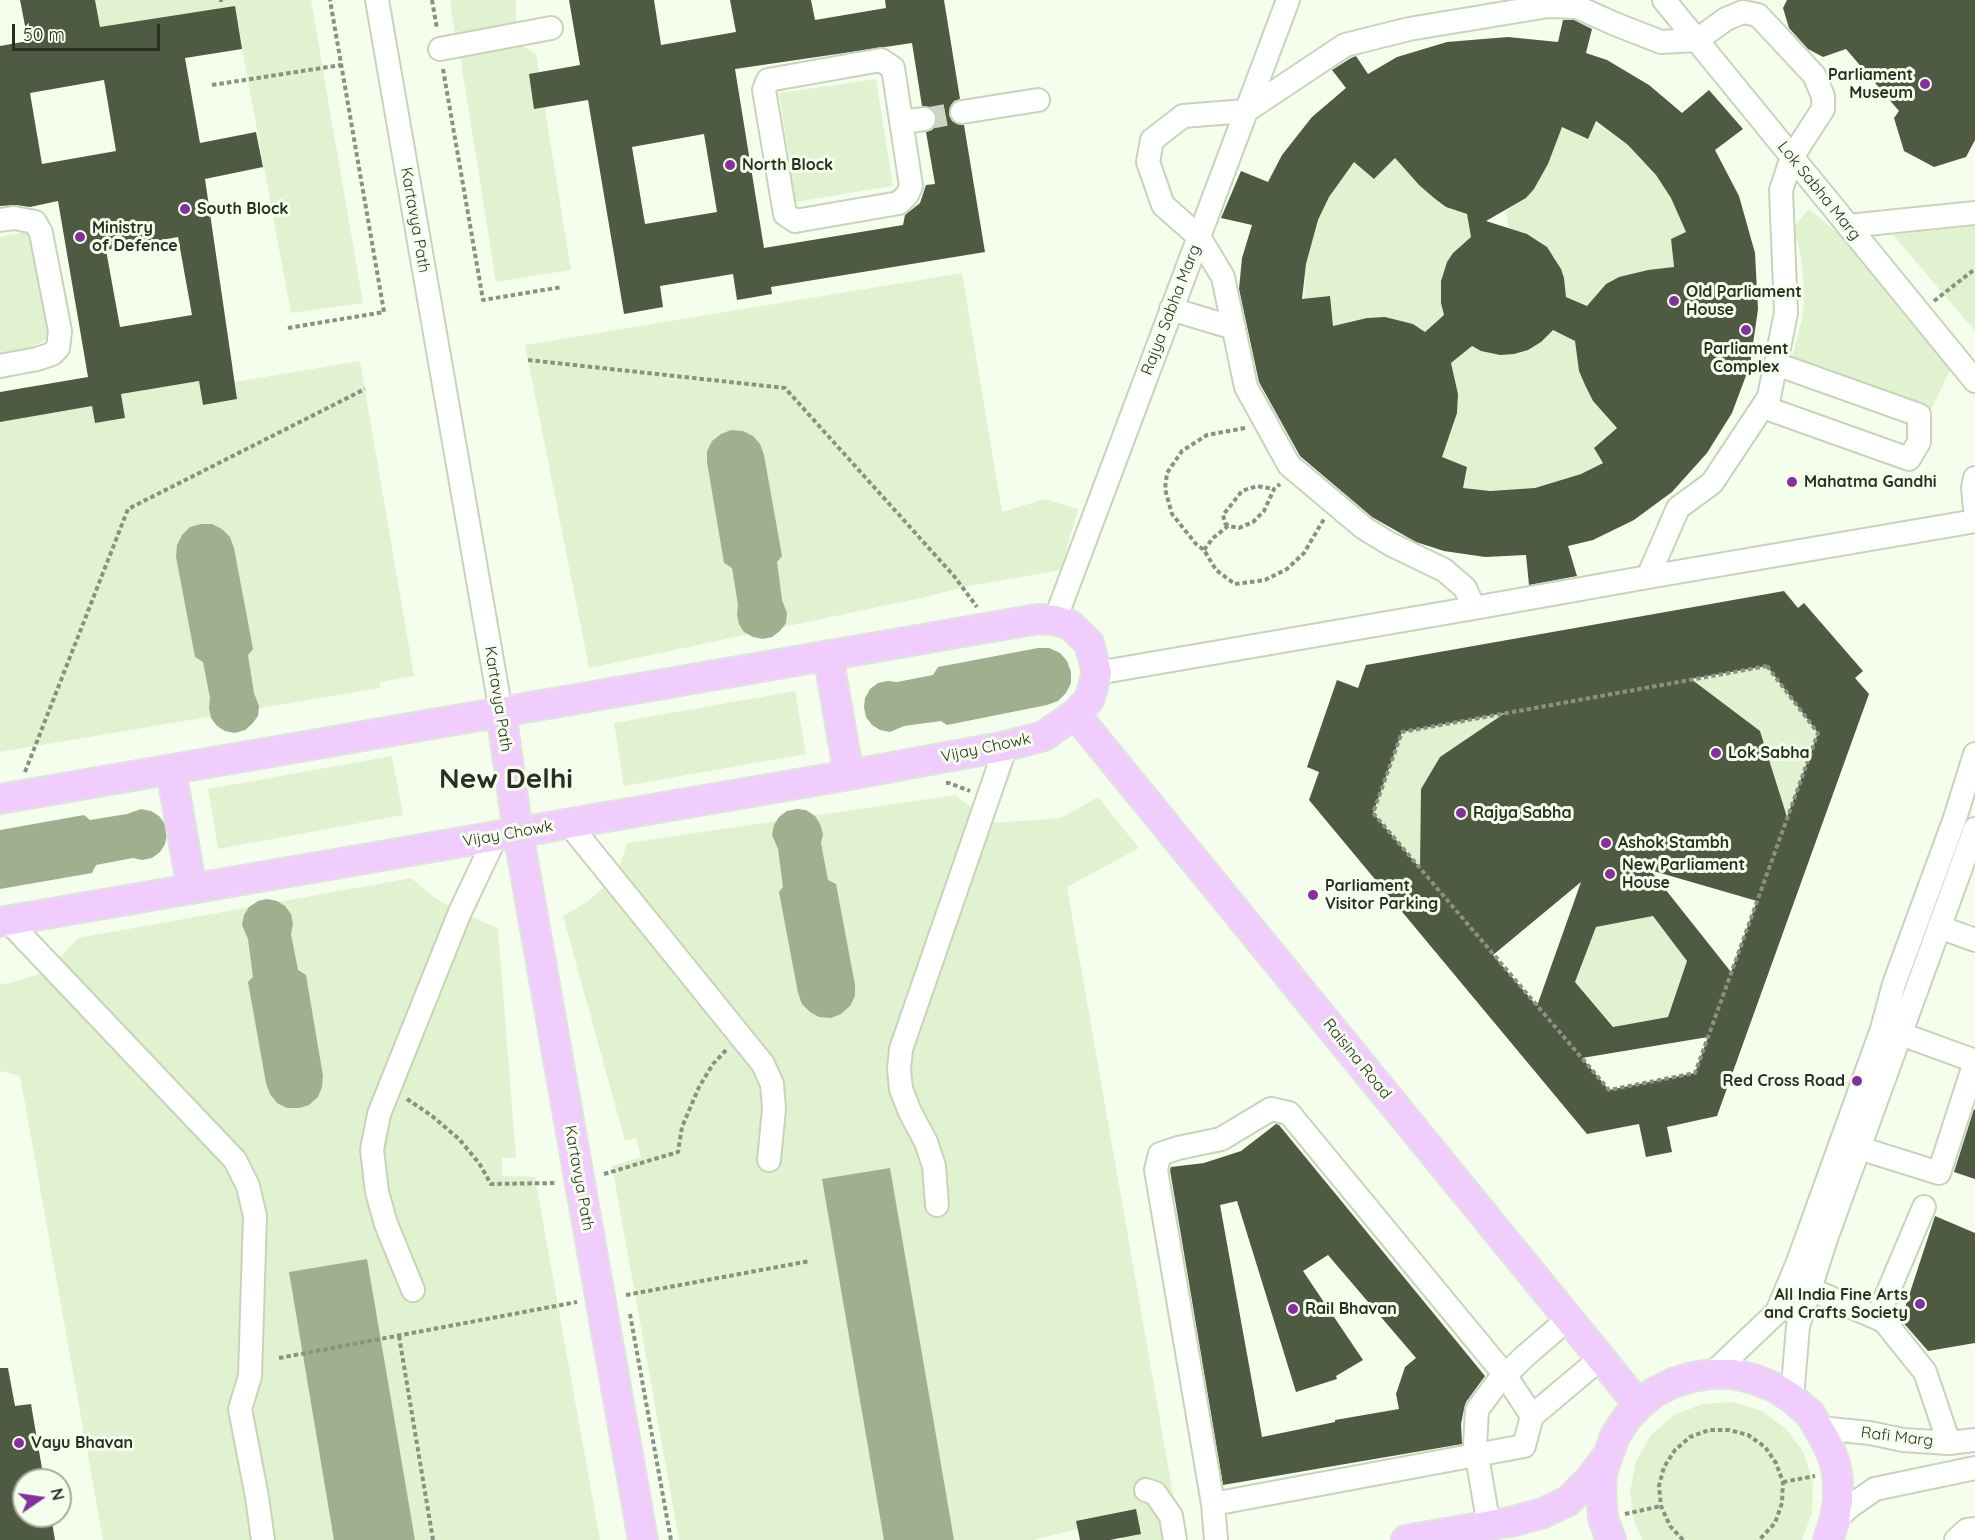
<!DOCTYPE html>
<style>
body{margin:0}
#map{position:relative;width:1975px;height:1540px;overflow:hidden;background:#f5feed;font-family:Quicksand,sans-serif}
canvas{display:block}
.north{position:absolute;left:12px;top:1468px;width:60px;height:60px;box-sizing:border-box;background:#f5feed;border:2px solid #a4ab9d;border-radius:50%;rotate:77deg;font-size:16px;font-weight:700;line-height:24px;text-align:center;color:#2a2f24}
.north::after{content:'';display:block;margin:auto;width:21px;height:27px;background:#85309e;clip-path:polygon(50% 0,100% 100%,50% 72%,0 100%)}
.scale{position:absolute;left:12px;top:24px;width:148px;height:27px;box-sizing:border-box;border:3px solid #2a2f24;border-top:0;padding-left:8px;font-size:18px;line-height:21px;white-space:nowrap;color:#2a2f24;-webkit-text-stroke:4px #f5feed;paint-order:stroke}
</style>
<div id="map">
<canvas width="1975" height="1540"></canvas>
<div class="north">N</div>
<div class="scale">50 m</div>
</div>
<script>
const g = document.querySelector('canvas').getContext('2d');
g.lineJoin = 'round';
function fillPath(path, color) { g.fillStyle = color; g.fill(path, 'evenodd'); }
const shape = rows => new Path2D(rows.map(r => 'M' + r).join(''));
function strokePath(path, color, width, dash) { g.strokeStyle = color; g.lineWidth = width; g.lineCap = dash ? 'butt' : 'round'; g.setLineDash(dash || []); g.stroke(path); }
function write(font, color, halo, rows, align = 'center') {
  g.font = font + ' Quicksand,sans-serif'; g.lineWidth = 6; g.setLineDash([]); g.textBaseline = 'middle'; g.strokeStyle = halo; g.fillStyle = color; for (const [text, x, y, turn = 0] of rows) {
    g.save(); g.translate(x, y); g.rotate((+turn || 0) * Math.PI / 180); g.textAlign = isNaN(turn) ? turn : align; if (halo) g.strokeText(text, 0, 0); g.fillText(text, 0, 0); g.restore();
  }
}
const green = shape([
 [95,0,311,0,363,303,291,313,242,49,100,27],
 [450,0,516,0,516,24,455,35],
 [508,46,524,47,536,54,571,270,496,282,460,56],
 [876,79,893,186,796,202,779,93],
 [1595,123,1628,145,1656,175,1671,198,1686,232,1671,239,1674,268,1648,270,1619,277,1606,284,1587,306,1565,296,1564,278,1555,258,1538,240,1526,234,1509,230,1506,210,1526,198,1534,189,1548,164,1562,127,1588,139],
 [1395,158,1419,185,1434,198,1446,207,1467,214,1471,237,1453,253,1447,262,1441,281,1441,303,1445,315,1425,332,1413,324,1385,317,1367,318,1333,326,1329,296,1304,299,1306,264,1318,220,1329,197,1354,162,1374,179],
 [1809,209,1844,238,1951,368,1931,410,1792,358,1802,319,1804,299,1803,275,1800,251,1793,227],
 [1975,226,1975,331,1893,235],
 [26,232,35,238,54,323,45,340,30,348,0,353,0,237],
 [962,273,1002,512,1045,499,1078,509,1061,570,964,587,921,598,589,668,525,345],
 [1552,330,1575,341,1579,371,1585,385,1593,401,1617,428,1594,448,1603,462,1581,474,1535,488,1490,491,1463,488,1467,467,1442,457,1457,412,1458,394,1451,363,1472,346,1481,351,1500,355],
 [360,361,414,676,380,682,380,688,0,752,0,422,92,406,95,423,125,419,121,394,199,381,203,405,237,399,235,382],
 [1767,666,1818,733,1763,875,1774,775,1760,731,1616,696],
 [795,691,806,754,624,786,614,723],
 [1543,705,1480,730,1440,757,1421,789,1464,917,1373,813,1402,732],
 [392,756,403,815,218,849,208,789],
 [955,795,993,823,1061,818,1098,797,1139,848,1067,887,1181,1540,1125,1540,1090,1526,1034,1540,679,1540,612,1166,641,1157,636,1138,625,1141,563,916,587,902,616,877,627,843],
 [411,878,435,898,460,912,498,928,516,1158,502,1158,502,1176,535,1177,600,1540,103,1540,20,1076,0,1071,0,984,10,983,46,972,78,938],
 [1653,916,1687,961,1668,1017,1613,1027,1575,982,1596,927],
 [1733,1402,1762,1411,1786,1429,1804,1453,1813,1482,1812,1513,1802,1540,1643,1540,1634,1521,1630,1491,1636,1461,1651,1435,1674,1415,1702,1404]
]);
const water = shape([
 [731,430,743,431,753,436,760,444,764,455,782,556,777,562,782,600,787,613,786,623,780,631,772,637,763,639,753,637,744,632,739,624,737,614,738,605,732,568,724,563,707,462,707,451,712,441,721,434],
 [201,524,212,524,222,529,230,537,234,548,253,649,248,655,254,693,259,706,258,716,252,724,245,730,235,733,225,731,217,726,211,718,209,708,210,698,203,662,195,657,176,557,177,545,182,535,190,527],
 [1038,648,1049,648,1060,653,1067,661,1071,672,1071,683,1066,693,1058,701,1047,705,947,725,941,721,904,726,890,732,880,730,872,725,866,717,864,707,865,698,870,689,878,683,888,681,897,682,933,675,938,667],
 [141,809,151,811,159,816,165,824,167,834,165,844,160,852,152,858,142,860,133,858,96,865,92,873,0,889,0,830,84,815,90,820,127,814],
 [797,809,806,810,815,816,820,824,823,834,821,843,828,880,836,884,855,985,855,996,850,1006,841,1014,831,1018,819,1017,810,1012,802,1004,798,993,779,892,783,887,778,849,772,835,774,825,779,817,787,811],
 [267,899,277,901,285,906,291,914,293,924,291,934,298,970,306,975,323,1076,322,1087,318,1097,309,1105,299,1108,287,1108,277,1103,270,1094,266,1083,248,982,253,977,248,939,242,925,244,915,249,907,258,901],
 [890,1168,954,1540,884,1540,822,1179],
 [367,1259,415,1540,334,1540,289,1272]
]);
const building = shape([
 [20,0,95,0,100,27,235,6,242,49,185,58,200,143,256,132,263,167,205,179,237,399,203,405,199,381,121,394,125,418,95,423,92,406,0,422,0,392,88,377,58,201,30,207,16,205,0,206,0,46,28,41],
 [104,80,116,151,42,164,30,93],
 [178,237,192,315,120,327,106,250],
 [569,0,654,0,661,45,736,32,730,0,811,0,815,20,886,8,885,0,944,0,960,99,954,101,950,107,949,115,952,121,957,124,964,125,985,252,771,287,772,294,737,300,733,274,660,286,663,307,624,314,588,100,534,109,529,74,580,65],
 [912,43,922,106,930,107,935,111,937,117,936,125,932,130,926,132,935,184,926,185,920,203,905,215,903,225,764,248,735,69],
 [704,134,717,212,645,224,632,147],
 [1787,0,1975,0,1975,140,1966,157,1934,167,1904,151,1894,118,1899,111,1846,49,1823,57,1808,49,1789,28,1783,8],
 [1563,20,1574,20,1592,29,1586,53,1607,60,1649,85,1682,113,1709,90,1743,129,1715,150,1739,196,1755,253,1758,309,1750,365,1732,413,1707,453,1672,492,1634,520,1593,540,1568,546,1577,576,1529,585,1526,555,1485,557,1444,551,1416,542,1372,517,1300,456,1259,382,1239,289,1242,258,1252,225,1221,218,1241,171,1268,182,1282,155,1312,117,1346,88,1332,70,1351,58,1356,56,1368,74,1397,57,1447,42,1508,37,1558,42],
 [1596,121,1628,145,1656,175,1671,198,1686,232,1671,239,1674,267,1648,270,1619,277,1606,284,1587,306,1566,297,1564,278,1561,269,1547,247,1527,234,1486,221,1526,198,1534,189,1548,164,1562,127,1588,139],
 [1395,158,1419,185,1434,198,1446,207,1467,214,1471,237,1453,253,1447,262,1441,281,1441,303,1444,315,1425,332,1413,324,1385,317,1367,318,1333,326,1330,296,1302,299,1306,264,1318,220,1329,197,1354,162,1374,179],
 [1553,330,1575,341,1579,371,1585,385,1593,401,1617,428,1594,448,1603,463,1581,474,1535,488,1490,491,1463,488,1467,467,1442,457,1457,413,1458,394,1451,363,1472,346,1481,351,1500,355,1514,354,1528,350,1541,342],
 [1784,591,1798,608,1804,603,1863,671,1855,678,1869,694,1717,1116,1667,1127,1672,1152,1646,1157,1639,1124,1587,1134,1309,800,1319,772,1307,767,1337,680,1358,688,1366,665],
 [1767,666,1818,733,1787,817,1760,731,1691,679],
 [1505,713,1440,757,1421,789,1420,868,1373,813,1402,732],
 [1650,870,1757,901,1731,972],
 [1581,882,1537,1006,1493,955],
 [1653,916,1687,961,1668,1017,1613,1027,1575,982,1596,927],
 [1708,1037,1695,1073,1609,1090,1582,1058],
 [1974,1109,1975,1110,1975,1179,1954,1172],
 [1276,1124,1279,1125,1485,1376,1466,1402,1464,1409,1461,1424,1462,1444,1223,1485,1170,1170,1171,1167,1204,1163,1241,1151],
 [1237,1201,1296,1392,1337,1379,1336,1376,1363,1360,1303,1271,1328,1255,1416,1358,1405,1367,1396,1394,1399,1409,1335,1420,1335,1422,1262,1437,1220,1205],
 [1935,1216,1975,1233,1975,1343,1928,1351,1901,1320],
 [0,1368,8,1368,15,1406,31,1404,44,1480,24,1480,24,1516,51,1516,55,1540,0,1540],
 [1136,1509,1141,1534,1110,1540,1080,1540,1076,1521]
]);
const minorTunnel = shape([
 [924,119,962,112]
]);
const path = shape([
 [221,0,221,2],
 [432,0,437,29],
 [443,69,483,300,562,287],
 [212,85,341,65],
 [1934,301,1975,269],
 [288,328,384,312,330,0],
 [528,360,785,388,954,576,977,607],
 [1245,428,1207,435,1182,451,1167,473,1165,489,1172,514,1196,544,1204,550,1216,570,1235,584,1265,580,1287,569,1304,553,1324,519],
 [1228,526,1225,523,1223,515,1242,491,1257,486,1274,489],
 [1204,550,1213,538,1228,526,1239,528,1253,522,1264,511,1274,489,1280,484],
 [1767,666,1818,733,1695,1073,1609,1090,1373,813,1402,732,1767,666],
 [25,772,128,509,365,389],
 [946,783,949,783,970,791],
 [407,1099,432,1116,459,1139,479,1163,491,1184,556,1183],
 [604,1174,678,1152,682,1127,699,1087,713,1064,727,1049],
 [626,1295,810,1261],
 [630,1314,671,1540],
 [399,1336,433,1540],
 [279,1358,577,1302],
 [1783,1482,1815,1476],
 [1625,1514,1661,1506],
 [1683,1540,1670,1526,1661,1506,1659,1486,1664,1467,1675,1450,1690,1437,1709,1430,1729,1430,1748,1435,1765,1447,1776,1463,1783,1482,1782,1503,1775,1523,1759,1540]
]);
const minor = shape([
 [377,0,501,712],
 [1664,0,1975,381],
 [1548,6,1577,7,1615,24,1661,42,1697,40,1726,19,1743,12,1758,15,1814,75,1823,96,1823,109,1792,157,1781,190,1786,313,1769,397,1712,483,1678,508,1648,577,1474,608,1465,588,1444,570,1390,544,1364,528,1289,465,1246,387,1223,277,1199,237,1163,205,1148,162,1152,140,1183,116,1246,111,1345,45,1409,29,1548,6],
 [440,49,551,28],
 [881,60,893,68,911,186,907,195,899,203,795,221,785,214,764,90,768,80,881,60],
 [962,112,1038,100],
 [901,122,924,119],
 [0,220,14,218,35,222,41,233,60,331,58,348,52,354,37,359,0,366],
 [1848,226,1975,213],
 [1171,309,1234,328],
 [1763,407,1909,459,1919,442,1919,415,1776,364],
 [1975,478,1973,488,1975,509],
 [1648,577,1975,521],
 [1055,620,1288,0],
 [1097,673,1474,608],
 [569,824,763,1064,772,1084,774,1109,769,1160],
 [8,921,235,1160,248,1186,255,1216,250,1376,240,1409,257,1497,263,1540],
 [1939,927,1975,940],
 [1901,1034,1975,1061],
 [1859,1148,1939,1173,1975,1062],
 [937,1205,934,1166,926,1142,910,1112,901,1089,899,1069,901,1049,1006,746],
 [1810,1289,1884,1321,1925,1372,1949,1443],
 [413,1290,386,1224,377,1192,372,1150,379,1114,460,912,496,836],
 [1877,1318,1924,1207],
 [1712,1374,1777,1312,1798,1262,1882,1029,1894,984,1955,818,1975,754],
 [1792,1398,1798,1326,1827,1236,1975,829],
 [1532,1416,1505,1375,1289,1113,1271,1109,1221,1139,1178,1148,1160,1154,1156,1170,1213,1504,1524,1446,1532,1416,1601,1358],
 [1819,1428,1870,1433,1903,1440,1949,1443,1975,1440],
 [1146,1490,1155,1493,1171,1516,1175,1540],
 [1213,1504,1216,1540],
 [1835,1519,1852,1505,1875,1489,1975,1468],
 [1489,1526,1475,1445,1477,1410,1497,1383,1524,1357,1569,1318],
 [1956,1540,1967,1530,1975,1529]
]);
const major = shape([
 [828,655,849,775],
 [501,712,518,832,643,1540],
 [1075,714,1639,1405],
 [171,770,192,889],
 [0,799,1038,619,1055,620,1070,625,1089,643,1097,673,1089,700,1075,714,1044,736,1006,746,849,775,0,922],
 [1406,1540,1514,1521,1543,1513,1568,1501,1590,1479,1605,1459],
 [1611,1540,1603,1518,1601,1491,1602,1473,1615,1436,1626,1419,1639,1405,1655,1392,1673,1383,1692,1377,1712,1374,1733,1374,1754,1379,1774,1387,1792,1398,1811,1415,1828,1445,1835,1463,1838,1481,1838,1500,1835,1519,1828,1540]
]);
const markers = [
 [1925,84,6,"#85309e"],
 [730,165,6,"#85309e"],
 [185,209,6,"#85309e"],
 [80,237,6,"#85309e"],
 [1674,301,6,"#85309e"],
 [1746,330,6,"#85309e"],
 [1792,482,6,"#85309e"],
 [1716,753,6,"#85309e"],
 [1461,813,6,"#85309e"],
 [1606,843,6,"#85309e"],
 [1610,874,6,"#85309e"],
 [1313,895,6,"#85309e"],
 [1857,1081,6,"#85309e"],
 [1920,1304,6,"#85309e"],
 [1293,1309,6,"#85309e"],
 [19,1443,6,"#85309e"]
];
const poiNames = [
 ["Parliament",1913,75,"right"],
 ["Museum",1913,93,"right"],
 ["North Block",742,165],
 ["South Block",197,209],
 ["Ministry",92,228],
 ["of Defence",92,246],
 ["Old Parliament",1686,292],
 ["House",1686,310],
 ["Parliament",1746,349,"center"],
 ["Complex",1746,367,"center"],
 ["Mahatma Gandhi",1804,482],
 ["Lok Sabha",1728,753],
 ["Rajya Sabha",1473,813],
 ["Ashok Stambh",1618,843],
 ["New Parliament",1622,865],
 ["House",1622,883],
 ["Parliament",1325,886],
 ["Visitor Parking",1325,904],
 ["Red Cross Road",1845,1081,"right"],
 ["All India Fine Arts",1908,1295,"right"],
 ["and Crafts Society",1908,1313,"right"],
 ["Rail Bhavan",1305,1309],
 ["Vayu Bhavan",31,1443]
];
const streetNames = [
 ["Lok Sabha Marg",1819,191,51],
 ["Kartavya Path",415,220,80],
 ["Rajya Sabha Marg",1171,310,-69],
 ["Kartavya Path",498,699,81],
 ["Vijay Chowk",986,748,-12],
 ["Vijay Chowk",508,834,-10],
 ["Raisina Road",1357,1059,51],
 ["Kartavya Path",579,1178,80],
 ["Rafi Marg",1897,1437,7]
];
const townNames = [
 ["New Delhi",506,780]
];
fillPath(green, '#e1f2d0');
fillPath(water, '#9eb08d');
fillPath(building, '#4f5a43');
strokePath(minorTunnel, '#ccd5c5', 22, [22, 11]);
strokePath(minor, '#c7d4b9', 26);
strokePath(major, '#e1e2e0', 32);
strokePath(path, '#8a9183', 4, [4.5, 3]);
strokePath(minor, '#fff', 22);
strokePath(major, '#f1cdfd', 28);
for (const [x, y, r, color] of markers) { const dot = new Path2D(); dot.arc(x, y, r, 0, 2 * Math.PI); g.fillStyle = color; g.fill(dot); strokePath(dot, '#f5feed', 2); }
write('bold 16px', '#2a2f24', '#f5feed', poiNames, 'left');
write('16px', '#2a2f24', '#f5feed', streetNames);
write('bold 28px', '#2a2f24', '#f5feed', townNames);
</script>
